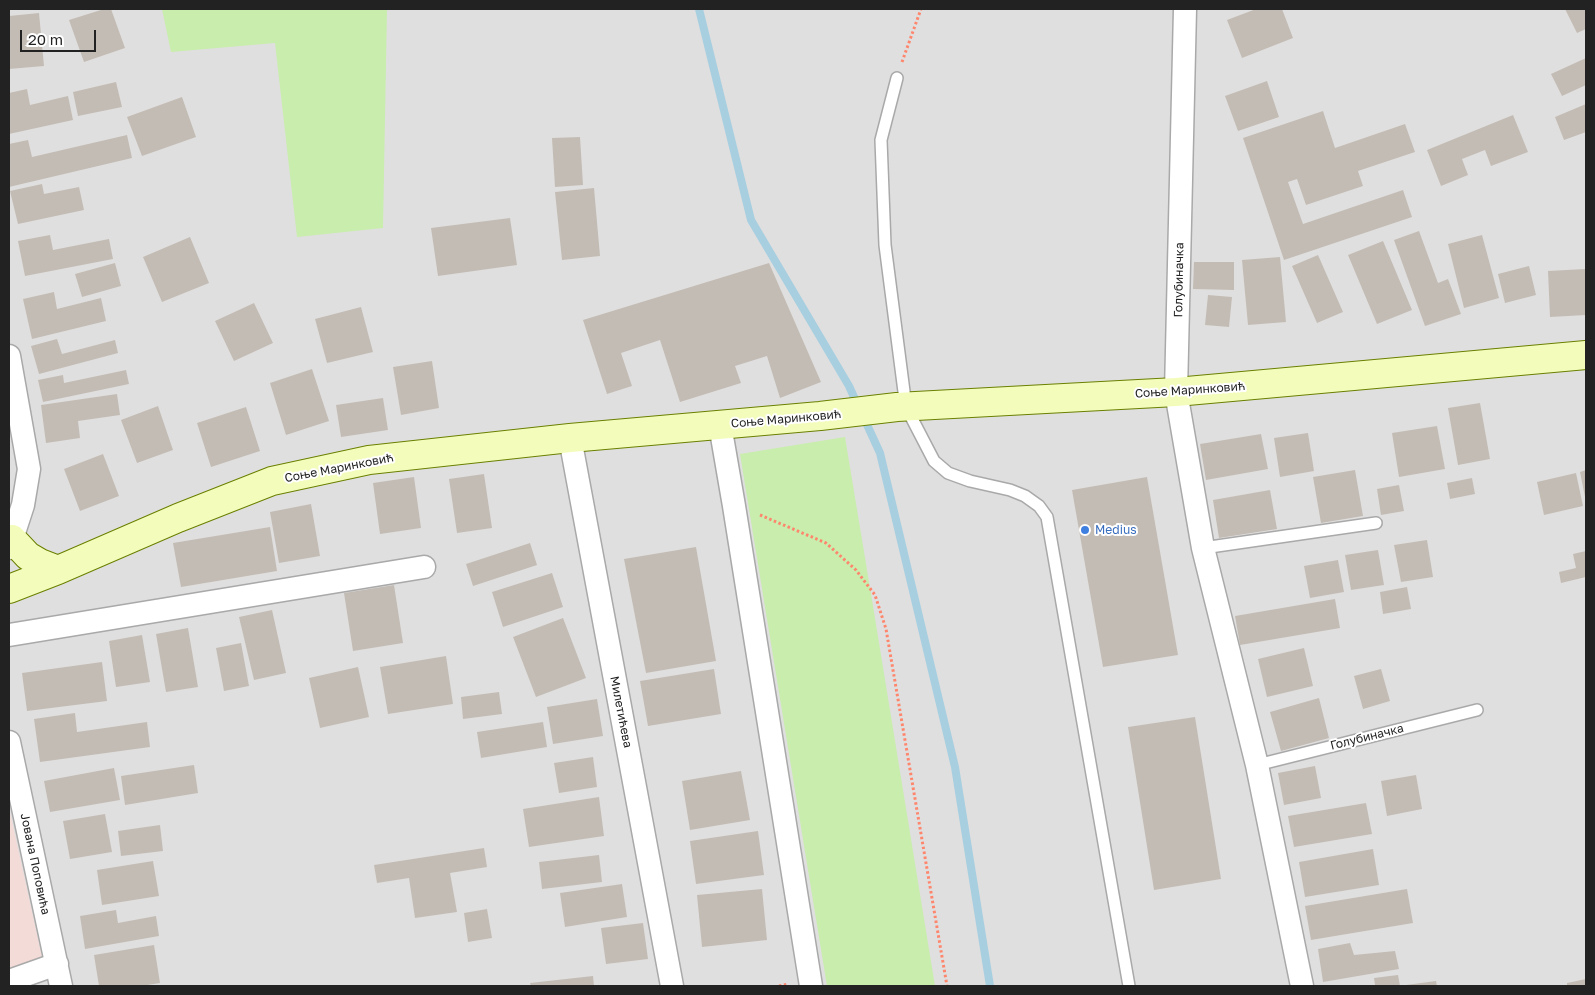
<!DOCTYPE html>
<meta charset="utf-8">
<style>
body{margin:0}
#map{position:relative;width:1595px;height:995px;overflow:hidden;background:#f2efe8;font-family:"Golos Text",sans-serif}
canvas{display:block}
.frame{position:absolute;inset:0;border:10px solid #222;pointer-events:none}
.scale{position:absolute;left:20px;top:30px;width:76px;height:22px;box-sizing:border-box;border:2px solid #222;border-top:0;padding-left:6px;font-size:15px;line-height:18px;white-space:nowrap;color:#222;-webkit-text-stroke:4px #fff;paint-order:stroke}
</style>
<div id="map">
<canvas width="1595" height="995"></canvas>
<div class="frame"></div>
<div class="scale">20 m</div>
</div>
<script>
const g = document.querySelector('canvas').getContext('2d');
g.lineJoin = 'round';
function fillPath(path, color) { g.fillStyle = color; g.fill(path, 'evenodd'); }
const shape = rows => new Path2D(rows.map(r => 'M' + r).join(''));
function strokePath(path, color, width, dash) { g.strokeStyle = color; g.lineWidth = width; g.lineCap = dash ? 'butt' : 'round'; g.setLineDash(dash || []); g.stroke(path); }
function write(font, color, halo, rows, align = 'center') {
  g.font = font + ' "Golos Text",sans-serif'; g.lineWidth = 4; g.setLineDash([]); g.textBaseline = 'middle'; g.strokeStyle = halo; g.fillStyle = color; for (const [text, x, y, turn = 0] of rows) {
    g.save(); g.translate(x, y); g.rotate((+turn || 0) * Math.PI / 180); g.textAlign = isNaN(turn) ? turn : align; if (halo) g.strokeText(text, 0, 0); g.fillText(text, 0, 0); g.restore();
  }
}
const residential = shape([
 [9,9,1586,9,1586,986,9,986]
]);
const commercial = shape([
 [9,808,43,962,9,974]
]);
const grass = shape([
 [162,9,387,9,383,228,297,237,275,43,171,52],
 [845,437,873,606,935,986,827,986,740,454]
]);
const stream = shape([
 [699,9,751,220,849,386,858,406],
 [863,416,880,453,955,767,990,986]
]);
const building = shape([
 [104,9,111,9,125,48,84,62,69,20],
 [1256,9,1282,9,1293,38,1242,58,1227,20],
 [1565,9,1586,9,1586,29,1577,33],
 [39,13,44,66,9,69,9,16],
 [1586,58,1586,85,1562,96,1551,74],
 [1267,81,1279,117,1238,131,1225,96],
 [116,82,122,107,78,116,73,92],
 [27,89,30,105,68,96,73,120,9,134,9,93],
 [182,97,196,137,142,156,127,117],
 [1586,104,1586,132,1564,140,1555,117],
 [1323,111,1335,148,1405,124,1415,152,1358,171,1363,186,1306,205,1297,179,1288,182,1303,224,1403,190,1412,217,1284,260,1243,138],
 [1513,115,1528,152,1491,166,1485,150,1462,159,1468,175,1441,186,1427,150],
 [127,135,132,158,9,187,9,144,28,140,32,157],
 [580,137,583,185,555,187,552,138],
 [42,184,44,194,79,187,84,210,18,224,10,191],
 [594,188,600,256,562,260,555,192],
 [510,218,517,265,438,276,431,228],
 [1419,231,1438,283,1448,279,1461,314,1425,326,1394,240],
 [50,235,53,250,109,239,113,259,25,276,18,241],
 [1482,235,1499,298,1464,308,1448,244],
 [190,237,209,283,162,302,143,257],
 [1383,241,1412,310,1377,324,1348,255],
 [1318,255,1343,312,1317,323,1292,266],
 [1280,257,1286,322,1248,325,1242,260],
 [1194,262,1234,262,1234,290,1193,289],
 [115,263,121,286,82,297,75,274],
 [769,263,821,382,780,398,767,356,735,366,741,383,680,402,660,340,621,353,632,386,607,394,583,320],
 [1529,266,1536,295,1505,303,1498,274],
 [1585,269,1586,315,1550,317,1548,271],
 [54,292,57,309,101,298,106,321,32,339,23,299],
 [1208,295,1232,297,1229,327,1205,325],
 [254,303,273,343,234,361,215,321],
 [361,307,373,352,327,363,315,319],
 [57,339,62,354,115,340,118,353,39,374,31,346],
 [432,361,439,408,401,415,393,367],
 [312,369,329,421,286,435,270,383],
 [126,370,129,384,43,402,38,380,63,375,64,383],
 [117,394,120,415,78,421,80,438,46,443,41,405],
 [383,398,388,430,341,437,336,405],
 [1480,403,1490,459,1458,465,1448,408],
 [158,406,173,450,137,463,121,420],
 [246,407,260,451,211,467,197,423],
 [1437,426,1445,469,1399,477,1392,433],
 [1308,433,1314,471,1280,477,1274,438],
 [1261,434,1268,469,1206,480,1200,444],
 [103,454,119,496,80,511,64,469],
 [1355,470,1363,516,1321,523,1313,477],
 [1586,470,1586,497,1585,497,1580,472],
 [1576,473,1583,506,1544,515,1537,482],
 [484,474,492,528,457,533,449,479],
 [414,477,421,528,380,534,373,483],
 [1147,477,1178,655,1103,667,1072,490],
 [1472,478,1475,494,1450,499,1447,483],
 [1399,485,1404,511,1381,515,1377,489],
 [1270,490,1277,529,1219,538,1213,500],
 [311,504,320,556,279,563,270,512],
 [270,527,277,571,181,587,173,543],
 [1427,540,1433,577,1401,582,1394,545],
 [530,543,537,565,473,586,466,564],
 [696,547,716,661,646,673,624,559],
 [1378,550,1384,585,1351,590,1345,555],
 [1586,551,1586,577,1561,583,1559,572,1576,568,1573,554],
 [1338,560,1344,592,1310,598,1304,566],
 [552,573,563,607,503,627,492,592],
 [394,585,403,643,353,651,344,593],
 [1407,587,1411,609,1383,614,1380,592],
 [1335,599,1340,628,1240,645,1235,616],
 [272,610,286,673,254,680,239,617],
 [563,618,586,678,536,697,513,637],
 [188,628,198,687,166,692,156,634],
 [142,635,150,682,116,687,109,641],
 [241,643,249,686,224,691,216,648],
 [1304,648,1313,686,1267,697,1258,659],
 [446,656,453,704,388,714,380,667],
 [102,662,107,701,27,711,22,673],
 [358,667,369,717,320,728,309,678],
 [714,669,721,714,648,726,640,681],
 [1381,669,1390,701,1363,709,1354,676],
 [499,692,502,714,463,719,461,697],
 [1319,698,1329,738,1281,751,1270,712],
 [597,699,603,736,553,744,547,707],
 [75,713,77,732,147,722,150,747,40,762,34,719],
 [1195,717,1221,879,1154,890,1128,727],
 [543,722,547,747,481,758,477,732],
 [593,757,597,787,559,793,554,763],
 [194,765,198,793,125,805,121,776],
 [1315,766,1321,798,1284,805,1278,773],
 [114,768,120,800,50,812,44,781],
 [741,771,750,820,690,830,682,781],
 [1416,775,1422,809,1387,816,1381,781],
 [599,797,604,836,529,847,523,809],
 [1366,803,1372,834,1294,847,1288,816],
 [105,814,112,852,70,859,63,821],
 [160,825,163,851,121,856,118,831],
 [758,831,764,875,696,884,690,841],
 [484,848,487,867,450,873,457,912,415,918,409,878,377,883,374,865],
 [1373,849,1379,885,1305,897,1299,862],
 [599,855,602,882,542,889,539,862],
 [153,861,159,896,102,905,97,870],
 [622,884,627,917,565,927,560,893],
 [762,889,767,940,702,947,697,895],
 [1407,889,1413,923,1311,940,1305,906],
 [487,909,492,938,468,942,464,913],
 [116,910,118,923,156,916,159,936,85,949,80,916],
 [643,923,648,959,606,964,601,928],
 [1350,943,1354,955,1395,951,1399,969,1323,982,1318,949],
 [154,945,160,983,141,986,99,986,94,955],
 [1398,975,1400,986,1371,986,1375,985,1374,978],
 [593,976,594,986,531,986,530,983],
 [1586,979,1586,986,1567,986,1567,983],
 [1436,981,1437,986,1406,986,1406,985]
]);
const path = shape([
 [902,62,921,9],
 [760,515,826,543,856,570,875,595,886,629,947,986],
 [779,986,788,984]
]);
const lane = shape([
 [897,78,881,140,885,245,906,407,934,461,948,473,970,481,1010,490,1025,496,1039,506,1047,517,1129,986],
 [1203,548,1376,523],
 [1257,765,1477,710]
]);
const street = shape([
 [1185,9,1176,392,1203,548,1257,765,1302,986],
 [9,356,29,469,23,505,9,548],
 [720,425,734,506,811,986],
 [570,438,672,986],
 [9,635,424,567],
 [9,742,61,986],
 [9,981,57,964]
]);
const secondary = shape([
 [12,539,28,556,40,563,58,570],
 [9,589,58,570,178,518,272,481,369,460,570,438,820,416,897,407,1176,392,1586,355]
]);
const markers = [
 [1085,530,5,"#3f7fe0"]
];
const streetNames = [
 ["Голубиначка",1179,280,-89],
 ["Соње Маринковић",1190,390,-4],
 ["Соње Маринковић",786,419,-5],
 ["Соње Маринковић",339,468,-11],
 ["Милетићева",621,712,79],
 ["Голубиначка",1367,737,-14],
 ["Јована Поповића",35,864,78]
];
const shopNames = [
 ["Medius",1095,530]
];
fillPath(residential, '#e0dfdf');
fillPath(commercial, '#f3dbd8');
fillPath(grass, '#c8edad');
strokePath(stream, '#a8cfe0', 8);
fillPath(building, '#c3bcb4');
strokePath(lane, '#a9a9a9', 14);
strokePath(street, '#a9a9a9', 25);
strokePath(secondary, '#698001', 30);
strokePath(path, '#fe866d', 3, [2.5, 2.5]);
strokePath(lane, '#fff', 11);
strokePath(street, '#fff', 22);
strokePath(secondary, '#f4fcbc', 28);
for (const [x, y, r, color] of markers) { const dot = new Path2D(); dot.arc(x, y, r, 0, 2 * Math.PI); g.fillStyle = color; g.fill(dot); strokePath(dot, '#fff', 2); }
write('12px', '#222', '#fff', streetNames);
write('12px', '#366cbe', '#fff', shopNames, 'left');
</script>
